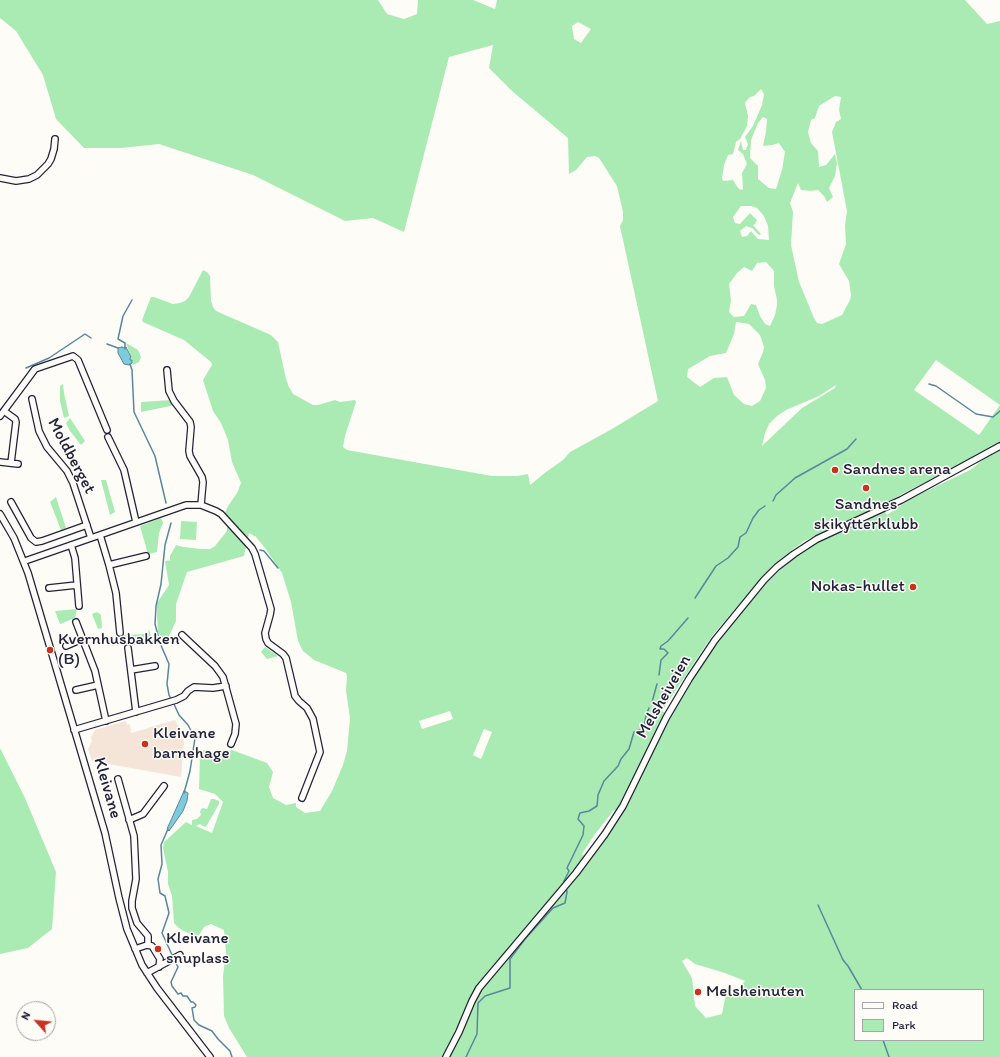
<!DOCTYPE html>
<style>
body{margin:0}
#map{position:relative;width:1000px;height:1057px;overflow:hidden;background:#fdfcf7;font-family:Itim,sans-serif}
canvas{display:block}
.legend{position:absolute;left:854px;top:989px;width:130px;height:52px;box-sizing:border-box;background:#fdfcf7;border:1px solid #a5a5ac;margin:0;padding:5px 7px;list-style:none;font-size:12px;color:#22223b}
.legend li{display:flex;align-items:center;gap:8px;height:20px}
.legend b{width:20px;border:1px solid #a5a5ac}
.north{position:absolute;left:16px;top:1001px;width:40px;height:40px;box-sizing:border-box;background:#fdfcf7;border:1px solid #a5a5ac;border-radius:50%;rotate:297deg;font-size:11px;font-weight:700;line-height:16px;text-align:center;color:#22223b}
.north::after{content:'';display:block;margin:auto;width:14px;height:18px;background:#c8321e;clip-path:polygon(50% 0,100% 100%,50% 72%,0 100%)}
</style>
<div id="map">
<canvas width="1000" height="1057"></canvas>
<ul class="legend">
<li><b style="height:5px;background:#fdfcf7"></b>Road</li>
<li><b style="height:11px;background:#aaebb4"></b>Park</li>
</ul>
<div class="north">N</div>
</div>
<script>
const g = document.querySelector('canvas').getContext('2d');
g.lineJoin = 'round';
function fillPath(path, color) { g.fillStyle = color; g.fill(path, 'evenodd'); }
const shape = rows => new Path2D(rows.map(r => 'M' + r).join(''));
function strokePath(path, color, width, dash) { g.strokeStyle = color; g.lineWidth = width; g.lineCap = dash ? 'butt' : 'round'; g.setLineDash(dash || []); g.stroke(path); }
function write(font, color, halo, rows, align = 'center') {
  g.font = font + ' Itim,sans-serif'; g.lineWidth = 3; g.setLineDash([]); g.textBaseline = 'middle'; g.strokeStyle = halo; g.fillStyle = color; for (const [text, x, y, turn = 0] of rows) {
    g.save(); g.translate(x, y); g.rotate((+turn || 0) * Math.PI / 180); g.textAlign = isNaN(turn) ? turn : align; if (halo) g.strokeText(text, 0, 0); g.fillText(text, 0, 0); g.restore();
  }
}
const built = shape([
 [175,720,181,730,184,741,181,777,92,761,88,749,92,741,91,737,95,730,126,721,127,725,130,724,131,733]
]);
const green = shape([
 [0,0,378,0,387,14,404,19,417,14,418,0,473,0,495,9,497,0,965,0,987,24,1000,21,1000,405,936,360,914,390,979,435,1000,405,1000,443,872,510,804,541,775,563,751,590,712,636,662,711,641,701,668,714,702,660,769,580,805,548,885,511,887,515,910,499,970,470,990,454,1000,448,1000,1057,247,1057,229,1028,224,1016,223,976,226,952,224,930,211,924,204,927,199,935,194,936,180,929,174,923,172,896,168,884,168,872,163,848,164,842,186,822,192,825,192,820,197,819,201,815,200,812,201,809,203,808,207,809,211,799,214,799,219,801,219,804,207,825,205,827,200,824,196,826,212,833,223,802,215,794,199,789,200,756,203,750,207,750,212,754,227,754,232,750,267,763,273,772,269,787,273,798,286,805,296,803,296,807,305,813,320,811,332,791,343,765,347,751,350,718,346,691,347,676,346,673,314,660,303,651,298,641,291,602,282,573,265,548,256,537,249,533,244,556,187,572,176,604,176,621,171,632,168,638,163,638,158,633,157,615,157,603,169,585,165,561,172,560,170,560,170,556,176,545,183,547,201,549,210,549,215,546,227,531,227,526,223,517,228,506,237,493,241,483,232,462,228,440,221,423,213,411,204,383,203,380,212,365,211,362,184,340,143,322,142,320,151,297,154,297,173,304,180,303,185,301,189,297,203,270,207,272,210,276,211,301,213,307,216,311,271,335,278,342,286,379,289,387,293,394,313,405,318,405,335,400,340,402,355,400,356,402,345,436,343,447,347,450,492,476,517,476,528,474,530,485,546,472,563,460,570,452,612,429,658,401,620,226,623,220,623,212,617,186,599,158,595,156,587,157,576,170,569,174,568,138,512,91,489,68,493,45,449,57,404,232,373,218,345,221,253,175,159,144,121,148,84,148,56,119,43,75,16,31,0,18],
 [578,22,591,29,581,43,574,39,572,26],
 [761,89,764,94,762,105,753,126,745,137,748,144,746,150,743,150,741,141,738,150,743,154,747,164,742,173,743,189,741,190,738,188,733,180,723,181,722,178,724,165,728,155,733,154,736,142,740,139,747,126,748,116,745,103,750,97,754,96],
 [835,96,841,97,839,110,841,119,836,122,832,132,847,211,845,226,846,244,839,264,849,281,851,295,850,300,842,315,822,324,817,323,814,318,799,282,791,245,793,212,790,203,798,183,801,190,811,191,818,190,824,196,827,202,833,197,829,188,835,176,837,163,835,154,826,165,819,167,818,151,811,143,808,132,811,120,815,118,819,106],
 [763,117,767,119,766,132,763,146,772,145,779,143,785,152,782,170,776,189,769,188,758,179,758,166,750,158,751,140,758,123],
 [741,206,751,206,757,208,764,216,768,226,769,240,758,239,751,231,747,236,742,237,740,231,746,226,752,228,759,235,761,234,753,225,755,224,757,220,750,213,740,224,735,223,733,217],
 [766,262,774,271,774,286,777,300,777,305,775,315,770,326,765,324,760,316,756,305,751,304,744,316,734,317,729,312,731,300,729,284,737,273,744,267,752,271,757,263],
 [736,322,749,324,760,335,764,347,763,352,758,364,765,380,766,388,760,401,752,406,744,404,734,395,727,377,714,378,700,387,687,377,688,369,710,356,726,353,734,334],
 [836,385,835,388,802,408,762,446,765,433,769,424,777,416,786,410,819,396],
 [450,711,453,719,422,729,419,721],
 [484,729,492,732,481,759,473,755],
 [614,810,617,812,586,857,582,854,595,834],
 [687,958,695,964,725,973,745,981,737,991,727,988,722,1014,706,1018,695,1006,692,978,682,961],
 [855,990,983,990,983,1040,855,1040],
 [126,343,138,350,141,357,139,362,133,365,132,360,130,360,129,358,131,357],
 [63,384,64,393,69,416,64,418,60,401,60,386],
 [172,400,175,405,141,412,141,402],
 [70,418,85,441,81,445,70,431,66,423],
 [101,480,106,480,115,512,110,515],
 [56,497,66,528,61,530,50,502],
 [161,518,163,523,159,533,157,552,148,554,140,526],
 [181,521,197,522,196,540,180,539],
 [77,609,75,618,60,624,55,611],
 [97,612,101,615,102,628,98,629,92,614],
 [149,630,153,642,127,646,122,635,147,634],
 [265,647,278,656,267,659,261,652],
 [0,748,25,798,56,872,52,929,28,948,0,954]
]);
const water = shape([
 [122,347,124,348,126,347,131,357,130,358,130,360,132,360,132,363,129,365,124,364,118,353,118,348,122,347],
 [184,791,188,793,187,801,183,811,169,831,167,829,184,791]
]);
const stream = shape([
 [107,344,118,348],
 [125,349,125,343,118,339,123,316,132,300],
 [130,364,132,370,134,412,155,456,166,503],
 [26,368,49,358,85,334,91,338],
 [929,384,936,386,976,414,993,417,1000,411],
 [773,501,776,495,795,478,847,449,856,439],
 [171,523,165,545,161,584,156,606,155,624,160,643,169,664,167,684,169,695,171,699],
 [260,550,264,551,278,568],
 [695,598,716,566,728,558,738,547,740,537,746,533,753,518,759,510,765,506],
 [659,675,661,660,668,653,664,649,660,649,661,646,668,641,688,618],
 [173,702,179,715,188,725,195,738,190,771,184,793],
 [652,702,657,684],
 [168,829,161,845,162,864,158,879,160,893,165,896,169,913,162,933,173,957],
 [565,884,564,881,569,871,567,868,583,835,584,826,578,819,580,813,589,811,597,806,598,795,604,781,618,766,621,759,629,749,634,732,644,728,646,715,649,708],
 [818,905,843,960,848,966,862,990],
 [174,960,178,967,171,982,172,986,178,994,181,993,183,996,187,996,191,1002,193,1002,196,1005,195,1007,192,1008,194,1020,199,1025,212,1031,218,1039,230,1051,232,1057],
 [883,1040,889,1057],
 [466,1057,477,1034,478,1003,485,996,510,988,510,959,525,939,553,908,565,903,567,892,566,888]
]);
const minor = shape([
 [0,178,16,181,29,179,37,175,48,164,51,159,54,149,55,139],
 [167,370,169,391,174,401,190,422,191,427,189,451,190,456,202,477,203,482,201,505],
 [32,399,39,431,47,447,67,471,73,483,91,538],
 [4,411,15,419,16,422,11,463],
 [0,416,35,369,73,356,78,360,107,430],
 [108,437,124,470,136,522],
 [0,462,18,464],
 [11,502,31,538,36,542,42,541,87,525],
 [0,514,14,538,28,573,105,833,119,898,127,929,142,965,157,988,210,1057],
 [100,535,109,565,116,593,120,633],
 [71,545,75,558,79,606],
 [25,561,186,505,201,505,216,511,221,514,252,548,255,554,271,609,270,615,265,633,266,639,268,643,283,654,286,658,295,696,299,701,307,708,313,719,320,752,302,798],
 [109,565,146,556],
 [49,588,77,585],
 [76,622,95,671,106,721],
 [182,635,215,666,223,677,236,724,235,734,231,744],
 [66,646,82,639],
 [128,648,136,712],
 [131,670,155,666],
 [76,690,98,685],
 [74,730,176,700,184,696,188,691,194,687,213,688,226,686],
 [118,779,134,836,136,879,132,901,132,908,137,923,148,936,148,945],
 [129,820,143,814,164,786],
 [135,949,147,945,152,946,160,959,159,967],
 [147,973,180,955],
 [446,1057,459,1032,472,1001,479,988,576,873,605,834,623,806,666,718,689,679,715,640,764,580,777,567,794,554,817,539,901,500,1000,446]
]);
const markers = [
 [835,470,4,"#c8321e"],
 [866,488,4,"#c8321e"],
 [913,587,4,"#c8321e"],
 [50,650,4,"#c8321e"],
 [145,744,4,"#c8321e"],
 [158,949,4,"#c8321e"],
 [698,992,4,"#c8321e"]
];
const streetNames = [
 ["Moldberget",71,456,62],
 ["Melsheiveien",664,697,-60],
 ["Kleivane",107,788,74]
];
const poiNames = [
 ["Sandnes arena",843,470],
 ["Sandnes",866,505,"center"],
 ["skikytterklubb",866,525,"center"],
 ["Nokas-hullet",905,587,"right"],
 ["Kvernhusbakken",58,640],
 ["(B)",58,660],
 ["Kleivane",153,734],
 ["barnehage",153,754],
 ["Kleivane",166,939],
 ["snuplass",166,959],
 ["Melsheinuten",706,992]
];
fillPath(built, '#f4e5d8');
fillPath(green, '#aaebb4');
fillPath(water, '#7dcbdb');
strokePath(water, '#59879b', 1);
strokePath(stream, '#59879b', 1.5);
strokePath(minor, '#22223b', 8);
strokePath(minor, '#fdfcf7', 5.5);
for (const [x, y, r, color] of markers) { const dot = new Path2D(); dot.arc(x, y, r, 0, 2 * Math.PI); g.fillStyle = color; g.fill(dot); strokePath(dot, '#fdfcf7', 1.5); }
write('17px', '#22223b', '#fdfcf7', streetNames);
write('17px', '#22223b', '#fdfcf7', poiNames, 'left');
</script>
